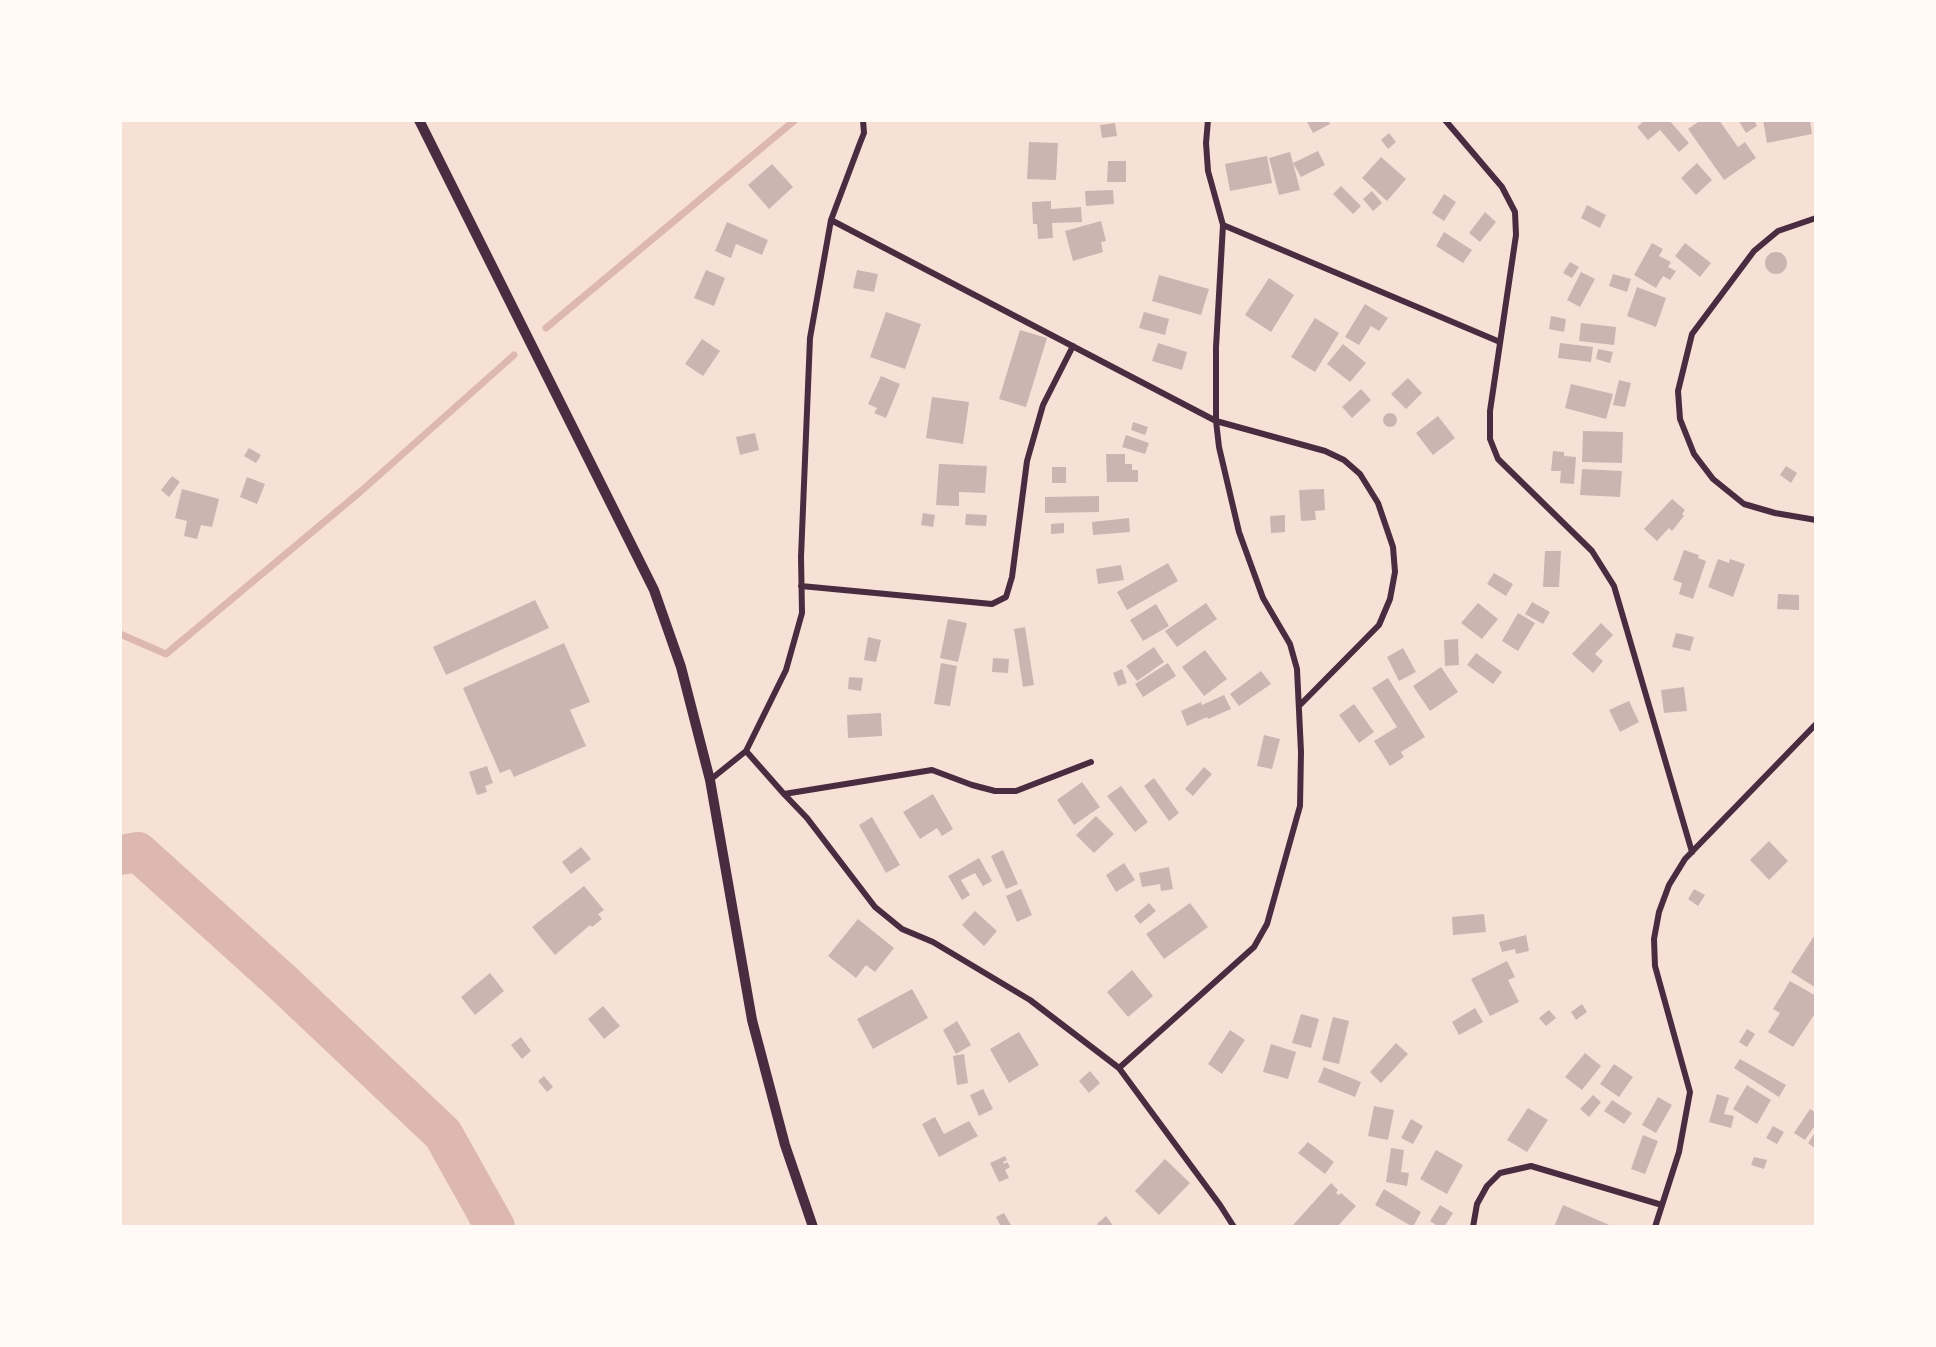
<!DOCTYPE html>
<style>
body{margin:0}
#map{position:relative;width:1936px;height:1347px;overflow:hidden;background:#f7e1d7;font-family:"Roboto Condensed",sans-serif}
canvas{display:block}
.frame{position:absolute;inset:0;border:122px solid #fffaf5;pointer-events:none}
</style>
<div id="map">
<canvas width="1936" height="1347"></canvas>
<div class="frame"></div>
</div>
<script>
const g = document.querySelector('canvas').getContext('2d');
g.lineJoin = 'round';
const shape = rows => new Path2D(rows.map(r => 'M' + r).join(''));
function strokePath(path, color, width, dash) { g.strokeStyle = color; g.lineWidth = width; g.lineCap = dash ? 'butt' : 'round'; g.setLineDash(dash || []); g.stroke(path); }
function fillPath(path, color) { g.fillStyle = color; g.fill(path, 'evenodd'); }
const stream = shape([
 [546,328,795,120],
 [120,634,166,654,360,492,514,355]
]);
const river = shape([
 [120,855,138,852,281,981,443,1134,495,1227]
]);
const building = shape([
 [1306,120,1328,120,1330,124,1313,133],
 [1645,120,1669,120,1689,143,1679,152,1660,130,1648,140,1637,127],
 [1701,120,1719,120,1738,147,1745,142,1756,158,1724,180,1688,129],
 [1738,120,1754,120,1757,126,1746,133],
 [1763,120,1810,120,1812,134,1767,143],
 [1115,123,1117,136,1102,138,1100,125],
 [1389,133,1396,142,1388,149,1381,140],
 [1029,142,1058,143,1056,180,1027,179],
 [1318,151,1325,165,1301,177,1293,163],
 [1290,152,1300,190,1279,195,1269,158],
 [1267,156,1272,183,1230,191,1225,164],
 [1381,157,1406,179,1387,201,1362,178],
 [1108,161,1126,161,1126,182,1107,182],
 [1697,163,1712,180,1696,195,1681,178],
 [772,164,793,187,769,209,748,185],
 [1341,186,1361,206,1353,214,1333,194],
 [1113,190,1114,204,1086,206,1085,191],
 [1372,191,1382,203,1373,211,1363,199],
 [1444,194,1456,202,1444,221,1432,213],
 [1051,201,1051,209,1081,207,1082,222,1052,223,1053,238,1038,239,1037,224,1033,224,1032,202],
 [1587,205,1606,215,1600,228,1581,218],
 [1485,212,1496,222,1480,242,1469,233],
 [1101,221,1106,241,1101,242,1103,252,1073,261,1065,231],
 [727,222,768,240,762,255,736,244,731,258,715,251],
 [1444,232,1472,250,1463,263,1436,246],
 [1652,243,1663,249,1659,256,1671,262,1668,267,1676,271,1670,280,1663,276,1656,288,1634,275],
 [1685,243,1711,263,1700,277,1675,256],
 '1765 263a11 11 0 1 1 22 0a11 11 0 1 1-22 0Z',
 [1570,262,1579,267,1572,278,1563,273],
 [706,270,725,278,714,306,694,298],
 [857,270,878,274,874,292,853,288],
 [1581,272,1595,279,1580,307,1567,300],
 [1613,274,1631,279,1627,292,1609,286],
 [1159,275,1209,289,1201,315,1152,301],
 [1269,278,1294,295,1271,332,1245,315],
 [1637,287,1666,298,1656,327,1627,316],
 [1365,304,1388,318,1379,331,1371,326,1359,345,1345,337],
 [886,312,921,324,905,369,870,357],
 [1144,312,1169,319,1165,335,1139,328],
 [1551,316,1566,319,1564,332,1549,329],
 [1315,318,1339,333,1315,372,1291,357],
 [1581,323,1616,327,1614,345,1579,341],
 [1020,330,1047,338,1026,407,999,399],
 [702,339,720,351,703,376,685,364],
 [1158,343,1187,352,1182,370,1152,361],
 [1560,343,1593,347,1591,362,1558,358],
 [1343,344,1366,363,1350,382,1327,364],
 [1598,349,1613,352,1610,363,1596,359],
 [881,376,900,384,886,418,874,413,877,408,868,404],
 [1408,378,1422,393,1406,409,1391,394],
 [1619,380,1631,383,1625,407,1613,405],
 [1571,384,1613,394,1606,419,1565,408],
 [1361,389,1371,400,1352,418,1342,407],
 [932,397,969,402,963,444,926,438],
 '1383 420a7 7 0 1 1 14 0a7 7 0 1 1-14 0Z',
 [1438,416,1455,438,1433,455,1416,433],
 [1133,422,1148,427,1145,435,1131,430],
 [1583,431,1623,432,1622,463,1582,462],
 [755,433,759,450,740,455,736,437],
 [1126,435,1149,443,1145,454,1122,447],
 [249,448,261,455,256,463,244,456],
 [1553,451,1564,452,1564,456,1576,457,1574,484,1560,483,1561,471,1551,471],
 [1106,454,1125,454,1125,464,1132,464,1132,470,1138,470,1138,482,1107,482],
 [939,464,987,466,985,493,959,492,959,506,936,505],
 [1786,466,1797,473,1791,483,1780,475],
 [1052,467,1066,467,1066,483,1052,483],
 [1582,469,1622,471,1620,497,1580,495],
 [172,476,180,482,169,497,161,490],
 [247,477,265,484,257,504,240,497],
 [182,489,219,499,212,527,201,525,197,539,184,536,187,521,175,518],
 [1324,489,1325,510,1315,511,1316,520,1301,521,1299,490],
 [1099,496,1099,512,1045,513,1045,497],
 [1672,499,1685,510,1682,514,1684,516,1672,531,1669,528,1657,541,1644,529],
 [923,513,935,515,933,527,921,525],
 [966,514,987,515,986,526,965,525],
 [1285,515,1285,532,1271,533,1270,516],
 [1129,518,1130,532,1093,535,1092,522],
 [1064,523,1064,533,1051,534,1051,524],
 [1684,550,1699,555,1698,558,1706,561,1693,599,1679,594,1682,583,1673,580],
 [1545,551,1561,551,1559,587,1543,587],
 [1718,559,1729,563,1730,559,1745,564,1733,597,1708,587],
 [1168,563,1178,581,1127,610,1117,592],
 [1121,565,1124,580,1098,584,1096,569],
 [1494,573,1513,584,1506,596,1487,584],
 [1778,594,1799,595,1799,610,1777,609],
 [535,600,549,628,446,675,433,647],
 [1532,602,1550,612,1543,624,1525,614],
 [1206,603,1217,619,1177,647,1165,631],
 [1478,603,1498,619,1482,639,1461,623],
 [1156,604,1169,626,1143,641,1130,620],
 [1518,613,1535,623,1518,651,1502,641],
 [948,619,967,623,958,662,940,658],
 [1601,623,1613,635,1595,654,1603,661,1593,673,1572,654],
 [1025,627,1034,685,1023,687,1014,629],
 [1676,633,1694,637,1690,651,1672,647],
 [868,637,881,640,876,662,864,660],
 [1458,639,1459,665,1445,666,1444,640],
 [564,643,590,702,570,710,586,746,514,777,510,769,500,773,463,688],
 [1154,647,1164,662,1137,681,1126,666],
 [1403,648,1416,672,1399,681,1387,657],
 [1205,650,1227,679,1204,696,1182,667],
 [1476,653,1502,672,1493,684,1467,665],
 [993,658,1009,659,1008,673,992,672],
 [941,663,957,666,950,706,934,704],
 [1168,663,1176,676,1143,697,1135,684],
 [1441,667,1458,692,1430,711,1413,686],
 [1122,669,1127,683,1118,686,1113,673],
 [1261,671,1271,684,1239,706,1230,694],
 [849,677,863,678,861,691,848,689],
 [1388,678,1425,737,1401,752,1404,757,1390,766,1374,741,1397,727,1372,688],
 [1684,687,1687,711,1664,713,1661,690],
 [1224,695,1231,709,1208,719,1207,717,1187,726,1181,711,1201,702,1202,705],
 [1629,701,1639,722,1620,732,1609,710],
 [1354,704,1374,732,1359,743,1339,715],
 [881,713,882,736,848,738,847,715],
 [1264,735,1280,739,1272,769,1257,766],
 [487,766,493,783,485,786,487,792,477,795,469,772],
 [1204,767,1212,774,1193,796,1185,789],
 [1154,778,1179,813,1169,821,1144,786],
 [1082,782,1100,807,1074,825,1057,800],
 [1121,786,1148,822,1135,832,1107,796],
 [933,794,953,829,942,836,937,828,920,839,903,812],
 [1096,816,1114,834,1094,853,1076,835],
 [872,817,900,865,886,873,859,825],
 [1769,841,1788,861,1769,880,1750,860],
 [581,847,591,859,571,874,562,862],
 [1003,850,1018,884,1006,889,991,856],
 [979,858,992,881,983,886,975,873,961,880,970,895,962,900,948,876],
 [1124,863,1135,880,1116,892,1106,875],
 [1169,867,1173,889,1161,891,1160,884,1142,887,1139,873],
 [584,886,604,910,598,914,602,919,592,927,590,925,555,955,532,927],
 [1021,889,1032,915,1017,922,1006,896],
 [1694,889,1705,895,1698,906,1688,899],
 [1149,903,1156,911,1140,924,1134,916],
 [1190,903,1208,927,1164,959,1146,934],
 [975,911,997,931,984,946,962,925],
 [1484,914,1486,932,1453,935,1452,917],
 [858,919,894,948,875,972,866,965,856,978,828,956],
 [1816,933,1816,988,1791,972],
 [1526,935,1529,951,1516,954,1515,949,1502,952,1499,942],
 [1507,961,1515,977,1508,980,1519,1002,1490,1016,1471,979],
 [1132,970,1153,996,1128,1017,1107,992],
 [490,973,504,991,475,1015,461,997],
 [1790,981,1816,996,1816,1012,1793,1047,1768,1032,1780,1013,1773,1009],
 [912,989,928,1018,873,1049,857,1019],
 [1582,1004,1587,1012,1576,1020,1571,1012],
 [603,1006,620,1026,604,1039,588,1019],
 [1475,1008,1483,1022,1459,1035,1452,1022],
 [1549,1010,1556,1018,1546,1026,1539,1018],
 [1301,1014,1319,1019,1311,1048,1292,1043],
 [1333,1017,1349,1021,1339,1064,1322,1060],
 [957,1021,971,1045,956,1054,943,1030],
 [1747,1029,1755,1034,1747,1047,1739,1042],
 [1230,1030,1245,1040,1222,1074,1208,1064],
 [1019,1032,1039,1065,1009,1083,990,1049],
 [521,1037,531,1051,522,1059,511,1045],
 [1396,1043,1408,1054,1381,1083,1370,1072],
 [1271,1044,1296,1052,1288,1079,1263,1072],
 [1585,1053,1601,1066,1582,1090,1565,1077],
 [964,1054,968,1083,957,1085,953,1056],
 [1740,1059,1786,1085,1779,1097,1734,1068],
 [1614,1064,1633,1077,1619,1097,1600,1084],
 [1324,1067,1361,1082,1355,1097,1318,1082],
 [1090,1071,1100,1083,1089,1093,1079,1081],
 [544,1076,553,1087,547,1092,538,1081],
 [1747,1085,1771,1100,1757,1124,1733,1109],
 [983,1089,993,1109,979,1116,970,1095],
 [1717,1094,1729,1098,1724,1114,1734,1116,1731,1128,1709,1122],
 [1593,1095,1601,1102,1589,1117,1580,1109],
 [1658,1097,1672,1105,1656,1133,1642,1125],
 [1612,1100,1632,1113,1624,1124,1604,1111],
 [1374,1106,1394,1110,1388,1140,1368,1136],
 [1528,1108,1548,1120,1527,1152,1507,1140],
 [1810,1109,1816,1113,1816,1124,1805,1140,1794,1133],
 [935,1117,944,1134,969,1121,978,1136,939,1157,922,1124],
 [1411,1119,1423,1126,1413,1144,1401,1138],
 [1773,1126,1784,1132,1777,1144,1766,1138],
 [1816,1131,1816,1149,1808,1143],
 [1643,1135,1658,1141,1645,1174,1631,1169],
 [1308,1142,1334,1162,1325,1174,1298,1153],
 [1391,1148,1404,1150,1401,1172,1409,1173,1407,1186,1386,1182],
 [1436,1150,1463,1165,1447,1194,1420,1179],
 [1005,1156,1007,1160,1003,1162,1004,1164,1007,1162,1010,1167,1005,1170,1009,1178,999,1182,990,1163],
 [1754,1157,1767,1160,1764,1169,1751,1165],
 [1165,1159,1190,1183,1159,1215,1135,1191],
 [1331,1183,1338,1190,1336,1193,1339,1195,1341,1193,1356,1206,1337,1227,1295,1227,1293,1225],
 [1384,1189,1421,1212,1413,1227,1375,1205],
 [1440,1205,1453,1213,1444,1227,1439,1227,1430,1221],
 [1563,1205,1614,1227,1554,1227],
 [1004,1213,1011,1225,1001,1227,996,1217],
 [1106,1216,1114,1227,1099,1227,1097,1224]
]);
const minor = shape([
 [1445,120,1502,187,1515,212,1516,235,1490,411,1490,439,1498,459,1592,551,1614,586,1692,852],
 [1816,218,1778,231,1754,251,1692,334,1678,391,1680,419,1694,454,1713,479,1744,504,1775,513,1816,520],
 [831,220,1216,421,1325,451,1344,460,1360,474,1378,503,1393,547,1395,572,1390,599,1379,625,1300,705],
 [1223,225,1500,342],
 [801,586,992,604,1006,597,1012,577,1027,461,1043,405,1073,346],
 [746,751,784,794,807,818,875,907,902,929,933,942,1030,1000,1119,1068,1220,1205,1234,1227],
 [710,780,746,751,786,670,802,613,801,557,810,338,831,220,860,143,864,133,863,120],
 [784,794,932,770,972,785,995,791,1016,791,1091,762],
 [1119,1068,1254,947,1267,924,1300,806,1301,752,1297,669,1290,644,1263,598,1239,532,1219,447,1216,421,1216,347,1223,225,1208,171,1206,143,1208,120],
 [1473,1227,1477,1204,1487,1186,1500,1173,1531,1166,1662,1205],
 [1655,1227,1679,1152,1690,1092,1655,966,1654,939,1659,912,1669,885,1685,859,1816,724]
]);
const tertiary = shape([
 [419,120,654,590,681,667,710,780,752,1020,785,1145,813,1227]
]);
strokePath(stream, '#dcb8b0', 7);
strokePath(river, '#dcb8b0', 40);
fillPath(building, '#ccb4b1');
strokePath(minor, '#4a2c40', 6);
strokePath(tertiary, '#4a2c40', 10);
</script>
